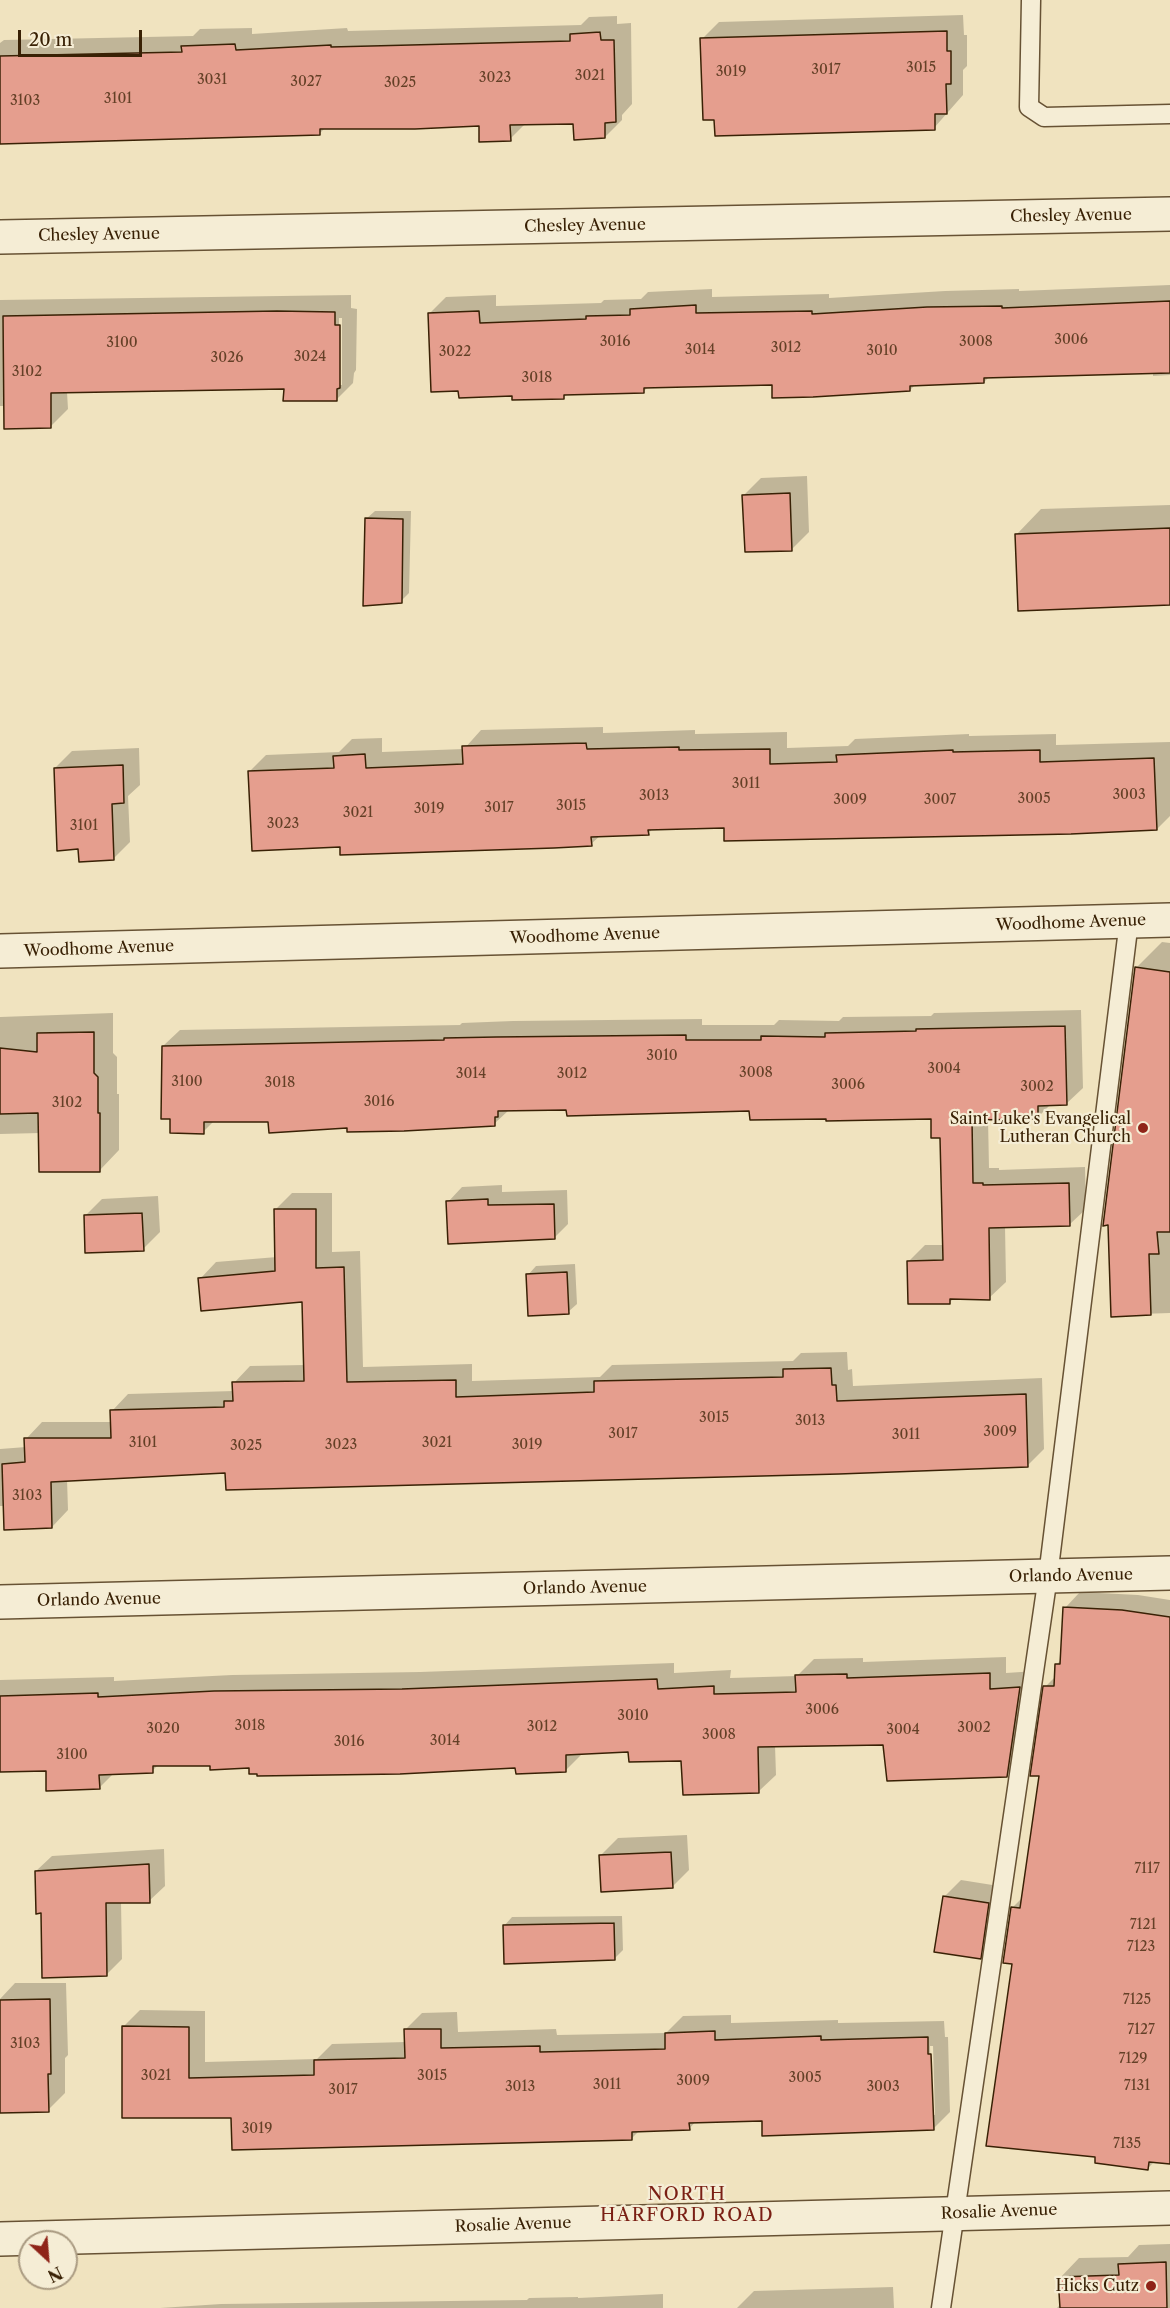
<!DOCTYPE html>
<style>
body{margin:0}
#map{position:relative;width:1170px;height:2308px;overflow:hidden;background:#f0e3bf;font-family:"Libre Caslon Text",serif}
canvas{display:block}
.north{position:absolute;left:18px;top:2230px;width:60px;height:60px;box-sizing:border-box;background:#f5edd5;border:2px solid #aa9b82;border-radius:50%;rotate:154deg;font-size:16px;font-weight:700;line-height:24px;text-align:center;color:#392105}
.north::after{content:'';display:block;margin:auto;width:21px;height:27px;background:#8f2418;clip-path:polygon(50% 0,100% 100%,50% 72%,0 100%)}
.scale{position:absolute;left:18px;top:30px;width:124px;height:27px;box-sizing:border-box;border:3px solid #392105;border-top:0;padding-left:8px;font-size:18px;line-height:21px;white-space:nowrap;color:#392105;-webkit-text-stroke:4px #f5edd5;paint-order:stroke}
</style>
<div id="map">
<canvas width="1170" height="2308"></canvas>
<div class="north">N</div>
<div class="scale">20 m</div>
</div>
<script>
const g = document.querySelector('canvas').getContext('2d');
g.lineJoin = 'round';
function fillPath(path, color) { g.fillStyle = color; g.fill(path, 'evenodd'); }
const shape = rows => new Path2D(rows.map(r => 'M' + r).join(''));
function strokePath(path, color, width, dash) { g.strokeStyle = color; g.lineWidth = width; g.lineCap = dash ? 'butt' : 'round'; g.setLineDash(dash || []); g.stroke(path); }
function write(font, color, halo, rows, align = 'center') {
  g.font = font + ' "Libre Caslon Text",serif'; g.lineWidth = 4.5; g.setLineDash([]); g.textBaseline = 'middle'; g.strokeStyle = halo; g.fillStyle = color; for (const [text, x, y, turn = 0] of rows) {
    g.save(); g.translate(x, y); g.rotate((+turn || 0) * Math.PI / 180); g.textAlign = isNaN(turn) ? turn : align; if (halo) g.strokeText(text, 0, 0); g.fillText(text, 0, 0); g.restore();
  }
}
const shadow = shape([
 [963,15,964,35,967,35,967,66,963,70,963,95,934,128,702,39,719,22],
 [617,16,617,24,631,23,632,104,622,115,622,120,605,137,575,122,526,123,510,139,480,125,325,128,320,133,0,143,0,43,4,40,193,36,200,29,252,28,252,34,347,28,348,31,581,25,589,17],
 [1170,285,1170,375,1153,376,1153,372,989,377,984,382,916,384,910,390,773,384,649,386,644,391,568,393,564,397,513,395,429,314,446,297,496,295,496,306,601,303,604,300,641,299,648,292,712,289,712,297,829,294,829,298,945,291,1019,289,1019,291],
 [351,295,351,308,357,309,356,370,354,373,353,383,336,400,285,387,67,392,68,409,51,426,6,406,0,406,0,300],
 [339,318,342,318,342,385,339,385],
 [807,476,809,532,792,549,744,495,761,478],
 [1170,505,1170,604,1017,534,1041,509],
 [375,511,411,511,409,593,401,601,366,519],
 [603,727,603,733,695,730,695,734,787,732,787,748,848,746,855,739,969,734,969,736,1056,734,1056,745,1170,742,1170,816,1157,829,726,826,653,828,648,834,601,835,591,844,341,845,249,772,266,755,339,752,352,739,382,738,382,752,464,749,481,730],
 [139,748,140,785,128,796,130,842,113,859,79,848,55,768,72,751],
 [1162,942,1170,943,1170,1313,1112,1315,1136,968],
 [1081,1010,1083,1088,1066,1104,1051,1104,1038,1117,988,1118,989,1168,999,1168,999,1170,1085,1167,1086,1209,1069,1225,1005,1226,1006,1282,989,1298,954,1298,950,1302,908,1262,925,1245,944,1245,941,1136,932,1117,750,1109,509,1110,494,1124,349,1126,270,1120,215,1120,203,1132,163,1046,180,1030,460,1025,462,1023,513,1021,702,1019,702,1025,774,1025,779,1020,839,1021,843,1017,931,1016,934,1013],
 [113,1013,113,1053,117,1057,117,1094,119,1094,119,1150,100,1170,40,1133,0,1134,0,1017],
 [502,1185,502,1192,567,1190,568,1224,554,1238,448,1202,462,1187],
 [292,1193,332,1193,332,1252,360,1251,363,1367,472,1364,472,1381,600,1377,612,1365,793,1361,801,1353,847,1352,848,1370,852,1369,853,1386,1042,1378,1044,1449,1028,1465,227,1472,67,1479,68,1510,52,1527,5,1506,0,1506,0,1449,26,1447,26,1439,42,1422,112,1422,112,1411,128,1394,234,1391,234,1383,250,1366,305,1365,304,1300,200,1279,216,1262,277,1257,276,1209],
 [158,1196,160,1232,143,1249,85,1216,102,1199],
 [575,1264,577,1304,568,1312,528,1275,536,1266],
 [1080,1592,1138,1595,1170,1600,1170,2163,1155,2161,1148,2168,1097,2156,1014,1963,1012,1908,1023,1897,1041,1774,1045,1687,1056,1676,1056,1665,1062,1659,1065,1608],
 [1006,1657,1006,1673,1036,1671,1024,1758,1007,1775,885,1744,775,1745,776,1775,759,1791,682,1759,630,1750,582,1754,566,1770,517,1767,159,1764,152,1771,114,1773,99,1788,47,1770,0,1770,0,1680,114,1677,114,1681,232,1675,420,1672,674,1663,674,1673,731,1670,730,1678,797,1676,814,1659,863,1658,863,1662],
 [687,1835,689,1870,672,1887,601,1855,618,1838],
 [164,1849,165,1886,149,1901,121,1901,122,1959,107,1974,42,1912,36,1871,52,1856],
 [961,1880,1005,1887,997,1941,980,1958,944,1897],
 [622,1916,623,1950,615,1958,504,1926,512,1917],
 [15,1983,66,1983,68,2055,65,2058,65,2093,48,2110,0,2111,0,1999],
 [140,2010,205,2011,205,2062,317,2059,332,2044,406,2042,405,2030,422,2013,457,2012,458,2032,556,2029,557,2035,666,2033,683,2016,731,2015,731,2023,838,2020,838,2023,944,2021,945,2037,948,2037,950,2112,933,2129,763,2120,696,2121,689,2129,640,2130,632,2138,232,2116,123,2027],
 [930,2046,933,2046,935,2115,932,2115],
 [1170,2244,1170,2308,1057,2308,1061,2304,1060,2278,1079,2258,1128,2257,1139,2245],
 [893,2287,894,2308,737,2308,754,2291],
 [663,2294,663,2308,160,2308,221,2304,527,2300,529,2298,578,2297,578,2298]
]);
const building = shape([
 [947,31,947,51,951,51,951,84,946,84,947,114,935,114,935,130,715,136,714,120,703,120,700,38,947,31],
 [600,32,601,40,614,40,616,122,605,123,605,138,574,140,573,124,510,125,511,141,479,142,479,126,415,129,320,129,320,135,0,144,0,56,182,52,181,46,235,44,236,50,331,45,331,47,570,41,570,34,600,32],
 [1170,301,1170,373,984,378,984,383,910,386,910,391,813,397,772,398,772,385,644,388,644,393,564,395,564,399,512,400,512,396,459,398,458,391,431,392,428,313,479,311,480,323,586,319,586,316,630,315,630,309,696,305,696,313,812,311,812,314,927,307,1002,306,1002,308,1170,301],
 [277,311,335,312,335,325,340,325,340,388,337,389,337,401,283,401,284,389,51,393,51,428,4,429,3,316,277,311],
 [790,493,792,551,745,552,742,495,790,493],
 [365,518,403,519,402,603,363,606,365,518],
 [1170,528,1170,605,1018,611,1015,534,1170,528],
 [586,743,587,749,679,747,679,750,770,749,770,764,837,762,836,755,953,750,953,752,1040,750,1040,762,1154,758,1157,830,1071,834,724,841,724,828,648,830,649,835,591,837,592,846,554,848,340,855,340,847,252,851,248,771,334,768,333,756,365,754,366,768,463,764,462,746,586,743],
 [123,765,124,803,112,804,114,860,79,862,78,849,57,851,54,768,123,765],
 [1135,967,1170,972,1170,1232,1157,1232,1159,1254,1149,1254,1151,1315,1111,1317,1108,1225,1103,1226,1135,967],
 [1065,1026,1067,1105,1038,1106,1038,1119,972,1120,973,1183,983,1183,983,1185,1069,1183,1070,1226,989,1228,990,1300,950,1299,950,1304,908,1304,907,1261,943,1260,940,1138,931,1138,931,1119,826,1121,826,1119,750,1120,749,1111,567,1116,566,1110,498,1111,498,1117,495,1117,495,1126,404,1131,347,1132,347,1128,269,1133,268,1122,204,1122,204,1134,170,1133,170,1119,161,1119,162,1046,444,1040,444,1038,496,1037,686,1035,686,1040,761,1040,761,1036,825,1037,825,1033,916,1031,916,1029,1065,1026],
 [94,1032,94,1073,98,1077,98,1113,100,1113,100,1172,39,1172,38,1113,0,1114,0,1048,37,1052,37,1033,94,1032],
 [488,1199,488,1205,554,1204,555,1239,448,1244,446,1201,488,1199],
 [274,1209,316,1209,316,1268,344,1267,347,1382,456,1380,456,1397,594,1392,594,1381,783,1377,783,1369,831,1368,832,1385,836,1385,837,1401,1026,1394,1028,1467,839,1474,226,1490,225,1473,51,1482,52,1528,4,1530,2,1464,25,1462,24,1438,111,1438,110,1410,224,1407,224,1401,233,1401,232,1382,304,1381,302,1302,201,1311,198,1278,275,1271,274,1209],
 [142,1213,144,1251,85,1253,84,1215,142,1213],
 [567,1272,569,1314,528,1316,526,1274,567,1272],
 [1063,1607,1122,1610,1170,1617,1170,2164,1149,2162,1148,2170,1095,2163,1095,2157,986,2146,1012,1964,1003,1963,1011,1907,1020,1908,1039,1776,1030,1776,1043,1686,1054,1686,1055,1664,1060,1664,1063,1607],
 [990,1673,990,1689,1020,1687,1007,1777,887,1781,883,1745,758,1747,759,1793,683,1795,681,1761,629,1762,628,1752,566,1755,566,1772,516,1774,515,1768,400,1774,257,1776,257,1774,249,1774,249,1768,210,1770,210,1766,153,1766,153,1773,99,1775,100,1789,46,1791,46,1771,0,1772,0,1696,98,1693,98,1697,214,1691,402,1689,657,1679,658,1689,714,1686,714,1694,796,1692,795,1675,847,1674,847,1678,990,1673],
 [671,1852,673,1888,601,1892,599,1855,671,1852],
 [149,1864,150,1903,106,1903,107,1976,42,1978,41,1913,36,1914,35,1871,149,1864],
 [943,1896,989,1903,981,1959,934,1952,943,1896],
 [614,1923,615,1960,504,1964,503,1925,614,1923],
 [50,1999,51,2074,48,2074,49,2112,0,2113,0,2000,50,1999],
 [122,2026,189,2027,189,2078,314,2075,314,2060,405,2058,404,2029,441,2029,441,2048,540,2046,540,2052,665,2049,665,2033,715,2031,715,2040,821,2036,821,2040,928,2037,928,2054,931,2054,934,2130,762,2136,762,2121,689,2123,690,2130,632,2132,632,2140,232,2150,231,2118,122,2118,122,2026],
 [1166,2262,1167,2308,1060,2308,1058,2277,1119,2275,1118,2264,1166,2262]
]);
const service = shape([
 [1031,0,1029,107,1044,117,1170,114],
 [941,2308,1048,1576,1129,921]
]);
const minor = shape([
 [0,237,1170,214],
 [0,951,1170,920],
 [0,1602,1170,1573],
 [0,2239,1170,2208]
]);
const markers = [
 [1143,1128,6,"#8f2418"],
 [1151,2286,6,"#8f2418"]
];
const numberNames = [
 ["3015",921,68],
 ["3017",826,70],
 ["3019",731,72],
 ["3021",590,76],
 ["3023",495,78],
 ["3031",212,80],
 ["3027",306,82],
 ["3025",400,83],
 ["3101",118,99],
 ["3103",25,101],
 ["3006",1071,340],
 ["3016",615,342],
 ["3008",976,342],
 ["3100",122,343],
 ["3012",786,348],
 ["3014",700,350],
 ["3010",882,351],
 ["3022",455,352],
 ["3024",310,357],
 ["3026",227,358],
 ["3102",27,372],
 ["3018",537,378],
 ["3011",746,784],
 ["3003",1129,795],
 ["3013",654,796],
 ["3005",1034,799],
 ["3009",850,800],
 ["3007",940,800],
 ["3015",571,806],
 ["3017",499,808],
 ["3019",429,809],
 ["3021",358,813],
 ["3023",283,824],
 ["3101",84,826],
 ["3010",662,1056],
 ["3004",944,1069],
 ["3008",756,1073],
 ["3014",471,1074],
 ["3012",572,1074],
 ["3100",187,1082],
 ["3018",280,1083],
 ["3006",848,1085],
 ["3002",1037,1087],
 ["3016",379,1102],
 ["3102",67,1103],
 ["3015",714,1418],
 ["3013",810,1421],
 ["3009",1000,1432],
 ["3017",623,1434],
 ["3011",906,1435],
 ["3101",143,1443],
 ["3021",437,1443],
 ["3023",341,1445],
 ["3019",527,1445],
 ["3025",246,1446],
 ["3103",27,1496],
 ["3006",822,1710],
 ["3010",633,1716],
 ["3018",250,1726],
 ["3012",542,1727],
 ["3002",974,1728],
 ["3020",163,1729],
 ["3004",903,1730],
 ["3008",719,1735],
 ["3014",445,1741],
 ["3016",349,1742],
 ["3100",72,1755],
 ["7117",1147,1869],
 ["7121",1143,1925],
 ["7123",1141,1947],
 ["7125",1137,2000],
 ["7127",1141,2030],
 ["3103",25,2044],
 ["7129",1133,2059],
 ["3021",156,2076],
 ["3015",432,2076],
 ["3005",805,2078],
 ["3009",693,2081],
 ["3011",607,2085],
 ["7131",1137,2086],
 ["3013",520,2087],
 ["3003",883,2087],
 ["3017",343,2090],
 ["3019",257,2129],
 ["7135",1127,2144]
];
const streetNames = [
 ["Chesley Avenue",1071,216,-1],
 ["Chesley Avenue",585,226,-1],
 ["Chesley Avenue",99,235,-1],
 ["Woodhome Avenue",1071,923,-2],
 ["Woodhome Avenue",585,936,-2],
 ["Woodhome Avenue",99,949,-2],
 ["Orlando Avenue",1071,1576,-1],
 ["Orlando Avenue",585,1588,-1],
 ["Orlando Avenue",99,1600,-1],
 ["Rosalie Avenue",999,2212,-2],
 ["Rosalie Avenue",513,2225,-2]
];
const poiNames = [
 ["Saint Luke's Evangelical",1131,1119],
 ["Lutheran Church",1131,1137],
 ["Hicks Cutz",1139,2286]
];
const neighbourhoodNames = [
 ["NORTH",687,2195],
 ["HARFORD ROAD",687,2216]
];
fillPath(shadow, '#0003');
fillPath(building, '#e59e8e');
strokePath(building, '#392105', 1.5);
strokePath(service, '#675234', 21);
strokePath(minor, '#675234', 36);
strokePath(service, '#f5edd5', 18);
strokePath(minor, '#f5edd5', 33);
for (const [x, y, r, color] of markers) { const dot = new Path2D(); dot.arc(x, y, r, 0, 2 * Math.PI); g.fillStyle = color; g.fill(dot); strokePath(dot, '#f5edd5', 2); }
write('14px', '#644027', null, numberNames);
write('16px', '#392105', '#f5edd5', streetNames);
write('16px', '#392105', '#f5edd5', poiNames, 'right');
g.letterSpacing = '1.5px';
write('18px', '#7a1f14', '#f5edd5', neighbourhoodNames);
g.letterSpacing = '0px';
</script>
